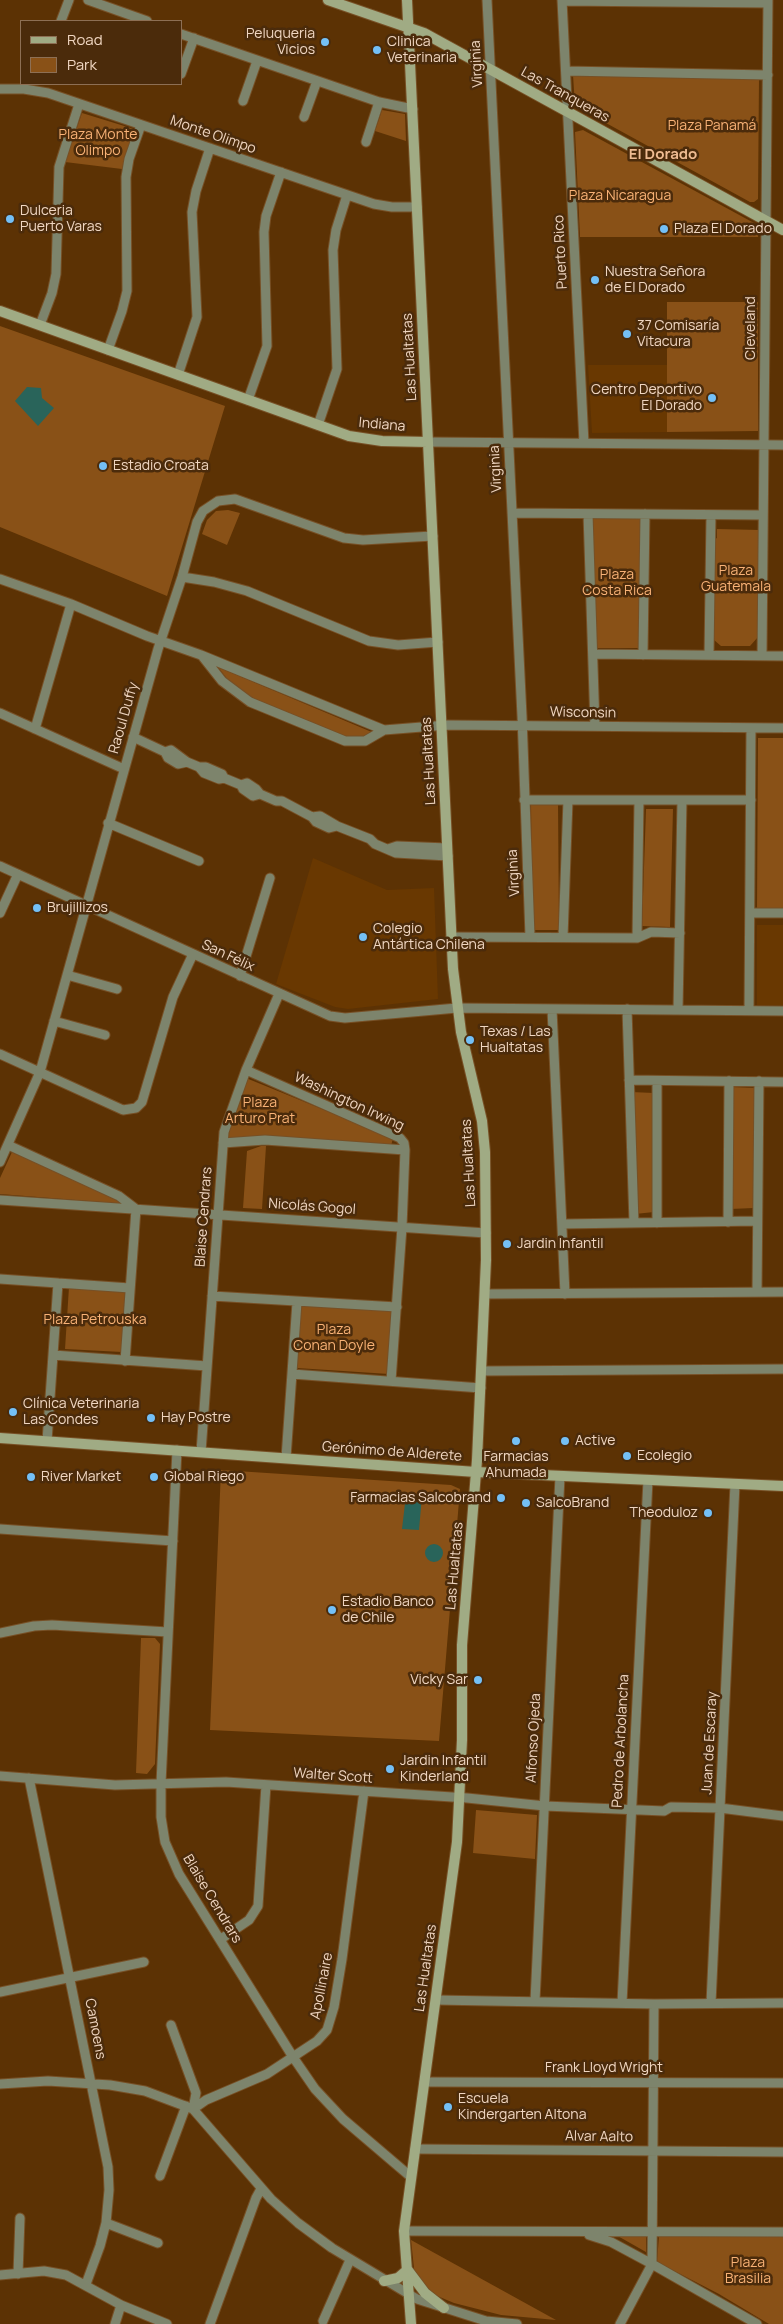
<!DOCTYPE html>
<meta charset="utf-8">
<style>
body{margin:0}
#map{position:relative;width:783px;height:2324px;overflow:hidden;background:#5c3204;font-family:Manrope,sans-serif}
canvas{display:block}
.legend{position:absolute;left:20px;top:20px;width:162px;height:65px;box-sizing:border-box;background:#4b2b0b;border:1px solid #8d6f54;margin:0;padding:6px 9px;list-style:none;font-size:15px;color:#f0d6c1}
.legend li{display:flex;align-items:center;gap:10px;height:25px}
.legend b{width:25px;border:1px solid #8d6f54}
</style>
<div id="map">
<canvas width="783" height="2324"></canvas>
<ul class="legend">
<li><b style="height:6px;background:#a0ab84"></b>Road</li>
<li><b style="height:14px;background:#895117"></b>Park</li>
</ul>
</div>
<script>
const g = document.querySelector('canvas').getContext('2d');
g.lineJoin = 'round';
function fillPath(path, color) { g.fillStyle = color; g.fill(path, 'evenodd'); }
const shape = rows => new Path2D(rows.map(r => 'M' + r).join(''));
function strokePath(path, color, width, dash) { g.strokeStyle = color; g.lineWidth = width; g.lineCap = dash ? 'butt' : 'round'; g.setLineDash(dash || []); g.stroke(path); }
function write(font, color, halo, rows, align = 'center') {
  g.font = font + ' Manrope,sans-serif'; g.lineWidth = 5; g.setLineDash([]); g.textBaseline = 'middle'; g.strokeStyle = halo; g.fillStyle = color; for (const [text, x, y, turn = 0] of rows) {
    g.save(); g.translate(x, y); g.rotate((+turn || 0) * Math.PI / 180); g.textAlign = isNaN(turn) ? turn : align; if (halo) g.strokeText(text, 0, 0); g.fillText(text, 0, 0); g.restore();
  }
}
const built = shape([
 [588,365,667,365,667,432,592,433],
 [313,858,387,890,434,888,438,999,348,1009,335,1007,276,984],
 [757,925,783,925,783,1005,757,1005]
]);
const green = shape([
 [573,75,759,78,758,199,754,202,750,202,575,106],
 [382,110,405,114,406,141,375,131],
 [82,113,134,129,122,169,65,162],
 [583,130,754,223,759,228,758,237,580,237,575,132],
 [667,302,758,302,758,431,667,432],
 [0,326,225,406,167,596,0,527],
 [228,510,240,513,227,545,202,534,207,520,216,511],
 [591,517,642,518,641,648,593,648],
 [717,529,760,530,758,637,750,646,721,646,714,640,713,540,717,538],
 [218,667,374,733,358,738,347,737,253,699,228,680],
 [758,738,783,738,783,909,757,909],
 [558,802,559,930,532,930,531,803],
 [646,809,673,809,670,927,642,926],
 [246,1078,393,1138,391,1146,230,1144,225,1135],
 [731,1087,757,1088,754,1208,730,1209],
 [631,1092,654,1093,654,1212,635,1214],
 [261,1146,266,1146,262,1209,243,1208,247,1151],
 [12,1152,126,1204,0,1194,0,1178],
 [69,1287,126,1291,122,1352,65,1349],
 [301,1304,393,1310,389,1374,297,1368],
 [221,1470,451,1485,460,1489,439,1741,210,1730],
 [141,1638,155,1638,160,1644,155,1764,147,1774,136,1773],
 [476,1810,537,1815,535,1859,473,1853],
 [646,2234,646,2252,616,2235],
 [659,2236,783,2236,783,2324,769,2324,719,2294,657,2262],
 [411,2240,556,2320,501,2315,454,2303,416,2287]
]);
const water = shape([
 [27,387,41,388,42,398,54,408,38,426,15,401],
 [406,1495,422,1496,419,1530,402,1529],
 '425 1553a9 9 0 1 1 18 0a9 9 0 1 1-18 0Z'
]);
const street = shape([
 [88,0,147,21],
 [487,0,522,716,530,936],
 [562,0,584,443],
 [562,1,768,3],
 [61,21,69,0],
 [181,34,379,102,413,109],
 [566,71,768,75],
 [181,74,194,38],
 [0,89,24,89,48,93,374,204,392,207,417,207],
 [243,101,257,61],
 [304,117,317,81],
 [366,142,379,102],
 [40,325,52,293,56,274,59,167,79,104],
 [108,350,122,311,127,291,126,177,129,159,141,125],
 [178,375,197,317,192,212,196,191,210,148],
 [248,400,267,346,264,232,266,216,281,172],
 [318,425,337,369,333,250,336,230,347,195],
 [428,442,783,445],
 [512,513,763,515],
 [588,514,595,726],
 [182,577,214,582,247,591,369,641,398,645,438,642],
 [0,579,71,604,147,636,201,655,384,730,447,725,783,728],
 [593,654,783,656],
 [643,655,645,514],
 [709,655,711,515],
 [762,656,768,0],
 [203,657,222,681,250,702,345,741,365,741,384,730],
 [0,713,124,769],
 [35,729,71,604],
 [133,737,165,752,168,758,178,764,187,762],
 [165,752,171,750,187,762,199,767,206,767,222,774,224,778],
 [199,767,204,773,219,779,224,778,241,785,247,783,256,789,260,794,276,801,282,801,312,817,320,816,337,826,370,839,375,844,396,853,448,856],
 [241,785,243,789,253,796,260,794],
 [524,800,751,800],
 [312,817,316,822,329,828,337,826],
 [108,823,199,861],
 [388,849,397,846,447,848],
 [0,866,330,1016,345,1018,457,1008,783,1011],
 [0,913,18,874],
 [750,913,783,913],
 [451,937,637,938,651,932,680,933],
 [563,937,568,800],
 [637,938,639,800],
 [67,975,117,989],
 [240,976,270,878],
 [552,1009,565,1294],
 [627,1009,634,1223],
 [678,1010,682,800],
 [749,1010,751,728],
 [54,1021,105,1035],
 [0,1054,123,1110,136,1108,142,1102,173,997,193,954],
 [246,1070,400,1138,404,1143,405,1150,402,1227,391,1381],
 [629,1080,783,1082],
 [223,1143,265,1140,405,1150],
 [8,1145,119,1196,136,1209,125,1361],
 [0,1162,40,1072,158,649,182,577,197,522,203,511,218,501,235,499,344,538,363,540,433,536],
 [0,1200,486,1233],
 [728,1222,729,1081],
 [657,1223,657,1081],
 [562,1224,757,1221],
 [0,1279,130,1288],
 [757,1292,759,1081],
 [486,1294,783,1292],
 [212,1296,397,1307],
 [53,1355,207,1366],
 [482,1371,783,1369],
 [292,1374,481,1388],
 [47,1441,58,1283],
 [177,1450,161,1783,161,1817,165,1842,179,1874,293,2057,315,2089,343,2119,411,2177],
 [201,1452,224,1132,246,1070,279,994],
 [286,1458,297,1302],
 [0,1529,173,1541],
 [0,1633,34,1626,52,1625,168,1632],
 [0,1776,115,1785,226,1782,467,1798,545,1806,664,1811,671,1807,720,1808,783,1816],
 [29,1778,108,2167,109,2190,106,2223,100,2246,86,2284],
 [221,1939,249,1920,258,1906,266,1785],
 [0,1992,144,1962],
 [436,2000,654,2004,783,2003],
 [535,2001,560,1476],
 [622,2003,648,1480],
 [711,2003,735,1484],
 [171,2025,196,2093,193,2109],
 [424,2082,783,2083],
 [0,2084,48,2081,110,2085,145,2091,193,2109,271,2199,298,2223,332,2248,417,2299,486,2321,517,2324],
 [193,2109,206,2100,267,2074,317,2041,327,2030,334,2007,342,1959,364,1791],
 [415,2149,783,2152],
 [160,2176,186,2106],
 [106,2223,158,2243],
 [404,2231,783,2232],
 [589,2235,611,2242,652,2264,757,2324],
 [18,2274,20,2218],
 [0,2275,44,2271,66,2275,121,2305,167,2324],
 [323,2321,350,2260],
 [115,2324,121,2305],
 [210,2324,256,2198,261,2189],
 [620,2324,652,2264,654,2004]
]);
const secondary = shape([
 [328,0,424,33,783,230],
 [407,0,453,969,461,1032,482,1121,485,1152,486,1260,477,1460,462,1645,462,1740,457,1842,404,2231,411,2324],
 [0,311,349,436,382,441,428,442],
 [0,1438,476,1472,783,1486],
 [407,2269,425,2293,444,2308],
 [384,2281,398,2278,406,2271]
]);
const markers = [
 [325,42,5,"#74c0f6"],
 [377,50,5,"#74c0f6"],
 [10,219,5,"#74c0f6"],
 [664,229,5,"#74c0f6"],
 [595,280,5,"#74c0f6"],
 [627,334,5,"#74c0f6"],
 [712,398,5,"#74c0f6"],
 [103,466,5,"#74c0f6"],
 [37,908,5,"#74c0f6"],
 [363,937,5,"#74c0f6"],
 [470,1040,5,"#74c0f6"],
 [507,1244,5,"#74c0f6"],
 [13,1412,5,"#74c0f6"],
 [151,1418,5,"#74c0f6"],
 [516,1441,5,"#74c0f6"],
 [565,1441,5,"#74c0f6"],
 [627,1456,5,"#74c0f6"],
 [31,1477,5,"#74c0f6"],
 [154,1477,5,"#74c0f6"],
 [501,1498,5,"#74c0f6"],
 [526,1503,5,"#74c0f6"],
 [708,1513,5,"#74c0f6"],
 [332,1610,5,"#74c0f6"],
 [478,1680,5,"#74c0f6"],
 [390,1769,5,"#74c0f6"],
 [448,2107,5,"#74c0f6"]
];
const poiNames = [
 ["Peluqueria",315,34,"right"],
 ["Vicios",315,50,"right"],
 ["Clinica",387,42],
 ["Veterinaria",387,58],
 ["Dulceria",20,211],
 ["Puerto Varas",20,227],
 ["Plaza El Dorado",674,229],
 ["Nuestra Señora",605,272],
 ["de El Dorado",605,288],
 ["37 Comisaría",637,326],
 ["Vitacura",637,342],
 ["Centro Deportivo",702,390,"right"],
 ["El Dorado",702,406,"right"],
 ["Estadio Croata",113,466],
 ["Brujillizos",47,908],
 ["Colegio",373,929],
 ["Antártica Chilena",373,945],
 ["Texas / Las",480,1032],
 ["Hualtatas",480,1048],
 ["Jardin Infantil",517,1244],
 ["Clínica Veterinaria",23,1404],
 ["Las Condes",23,1420],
 ["Hay Postre",161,1418],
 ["Active",575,1441],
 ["Ecolegio",637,1456],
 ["Farmacias",516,1457,"center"],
 ["Ahumada",516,1473,"center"],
 ["River Market",41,1477],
 ["Global Riego",164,1477],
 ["Farmacias Salcobrand",491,1498,"right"],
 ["SalcoBrand",536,1503],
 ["Theoduloz",698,1513,"right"],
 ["Estadio Banco",342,1602],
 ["de Chile",342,1618],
 ["Vicky Sar",468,1680,"right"],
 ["Jardin Infantil",400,1761],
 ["Kinderland",400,1777],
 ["Escuela",458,2099],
 ["Kindergarten Altona",458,2115]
];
const streetNames = [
 ["Virginia",477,64,-93],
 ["Las Tranqueras",565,95,29],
 ["Monte Olimpo",213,135,19],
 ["Puerto Rico",561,252,-93],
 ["Cleveland",751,328,-90],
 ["Las Hualtatas",410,357,-93],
 ["Indiana",382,425,5],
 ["Virginia",496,469,-93],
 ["Wisconsin",583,713,1],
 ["Raoul Duffy",124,718,-74],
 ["Las Hualtatas",429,761,-93],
 ["Virginia",514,873,-93],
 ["San Félix",228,956,25],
 ["Washington Irwing",349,1102,25],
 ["Las Hualtatas",469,1163,-93],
 ["Nicolás Gogol",312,1207,4],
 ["Blaise Cendrars",204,1217,-86],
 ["Gerónimo de Alderete",392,1452,4],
 ["Las Hualtatas",455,1566,-85],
 ["Alfonso Ojeda",534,1738,-87],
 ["Pedro de Arbolancha",621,1741,-87],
 ["Juan de Escaray",710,1743,-87],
 ["Walter Scott",333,1776,4],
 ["Blaise Cendrars",212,1899,59],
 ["Las Hualtatas",426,1968,-82],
 ["Apollinaire",322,1986,-79],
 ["Camoens",95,2029,79],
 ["Frank Lloyd Wright",604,2068],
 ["Alvar Aalto",599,2137,1]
];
const parkNames = [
 ["Plaza Panamá",712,126],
 ["Plaza Monte",98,135],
 ["Olimpo",98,151],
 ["Plaza Nicaragua",620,196],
 ["Plaza",736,571],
 ["Guatemala",736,587],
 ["Plaza",617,575],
 ["Costa Rica",617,591],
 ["Plaza",260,1103],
 ["Arturo Prat",260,1119],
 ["Plaza Petrouska",95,1320],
 ["Plaza",334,1330],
 ["Conan Doyle",334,1346],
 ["Plaza",748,2263],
 ["Brasilia",748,2279]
];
const neighbourhoodNames = [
 ["El Dorado",663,155]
];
fillPath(built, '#693801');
fillPath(green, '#895117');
fillPath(water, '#29645a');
strokePath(street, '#775026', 11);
strokePath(secondary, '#775026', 12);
strokePath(street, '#7d846c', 9);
strokePath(secondary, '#a0ab84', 10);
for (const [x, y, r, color] of markers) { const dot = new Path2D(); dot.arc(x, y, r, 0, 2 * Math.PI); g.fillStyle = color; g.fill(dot); strokePath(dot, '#4b2b0b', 2); }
write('14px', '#f0d6c1', '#4b2b0b', poiNames, 'left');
write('14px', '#f0d6c1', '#4b2b0b', streetNames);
write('14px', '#f9b276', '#4b2b0b', parkNames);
write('bold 15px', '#efbc92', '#4b2b0b', neighbourhoodNames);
</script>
